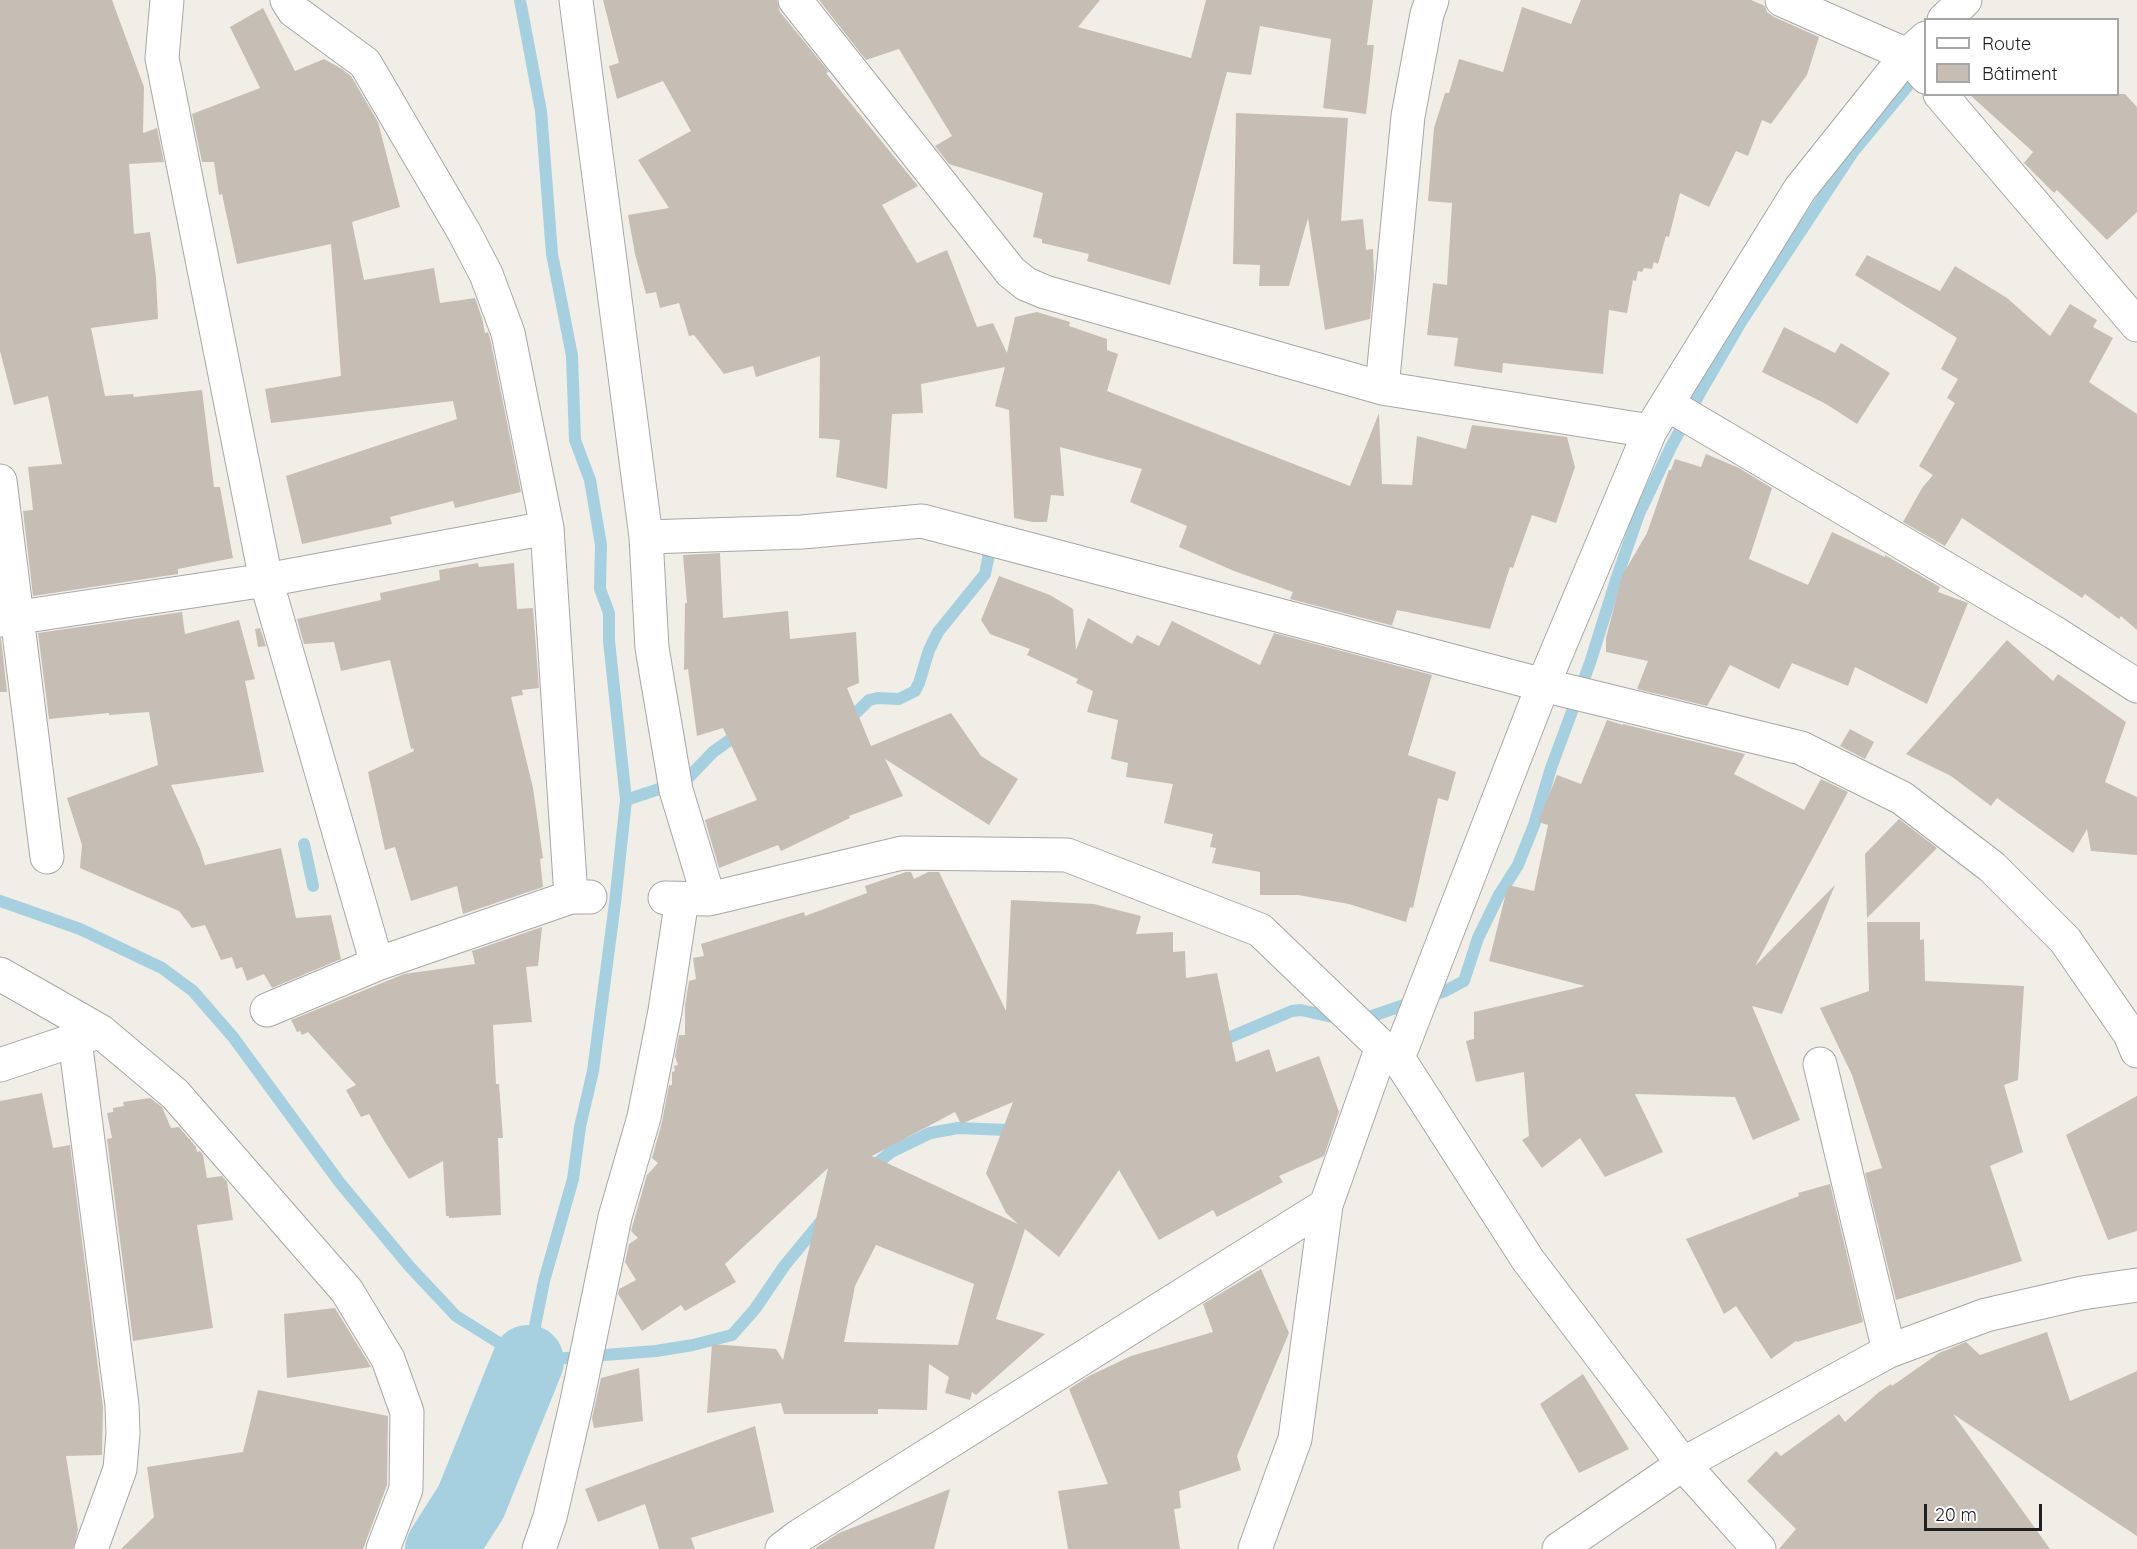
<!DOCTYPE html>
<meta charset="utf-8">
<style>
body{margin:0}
#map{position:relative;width:2137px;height:1549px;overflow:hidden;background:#f1eee7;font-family:Quicksand,sans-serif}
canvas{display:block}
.legend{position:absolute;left:1924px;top:18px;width:195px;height:78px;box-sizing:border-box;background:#fff;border:2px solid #a6a6a6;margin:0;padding:8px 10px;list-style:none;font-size:18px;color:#202020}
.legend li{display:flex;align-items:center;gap:12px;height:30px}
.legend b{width:30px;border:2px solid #a6a6a6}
.scale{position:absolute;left:1924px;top:1504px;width:118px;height:27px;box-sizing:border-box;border:3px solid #202020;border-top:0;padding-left:8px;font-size:18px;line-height:21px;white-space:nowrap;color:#202020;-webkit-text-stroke:4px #fff;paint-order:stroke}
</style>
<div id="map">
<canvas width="2137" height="1549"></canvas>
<ul class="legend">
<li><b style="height:8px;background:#fff"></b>Route</li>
<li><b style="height:16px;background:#c6beb5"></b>Bâtiment</li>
</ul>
<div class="scale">20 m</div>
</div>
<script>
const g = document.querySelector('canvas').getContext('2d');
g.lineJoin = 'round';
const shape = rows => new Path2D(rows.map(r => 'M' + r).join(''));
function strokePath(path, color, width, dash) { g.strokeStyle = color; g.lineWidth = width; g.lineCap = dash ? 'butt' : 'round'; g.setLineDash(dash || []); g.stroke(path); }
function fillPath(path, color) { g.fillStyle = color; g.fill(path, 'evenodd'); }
const stream = shape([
 [520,0,541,111,552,254,572,356,575,440,590,480,601,545,600,589,609,613,609,641,626,800,615,903,593,1071,580,1127,573,1179,544,1281,528,1361],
 [842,719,857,712,869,700,878,698,899,699,915,691,919,683,929,650,938,632,985,574,989,554],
 [626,800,686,780,713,752,741,732],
 [304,844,313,886],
 [0,901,80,929,162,968,193,991,233,1037,340,1183,410,1267,456,1316,528,1361,656,1351,693,1345,732,1335,755,1309,785,1265,823,1219],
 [1358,1017,1372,1016,1445,991,1464,981,1478,938,1499,895,1518,865,1534,825,1551,768,1590,663,1616,580,1639,514,1671,447,1701,391,1741,322,1826,193,1853,152,1907,87],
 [1216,1043,1292,1011,1301,1010,1341,1019],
 [870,1169,891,1152,930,1133,958,1128,1007,1130,1018,1127]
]);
const river = shape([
 [441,1549,471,1502,528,1361]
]);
const building = shape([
 [0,0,112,0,144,87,143,133,157,128,164,162,129,164,134,234,150,232,156,277,158,319,91,328,105,396,133,394,134,397,202,390,214,487,220,487,233,558,178,569,178,574,33,596,23,511,33,510,28,467,62,464,48,396,14,405,0,351],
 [603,0,777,0,780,12,829,72,826,73,918,186,882,205,917,263,947,250,977,327,993,323,1007,353,1015,317,1037,312,1070,322,1069,326,1107,339,1107,350,1118,354,1107,391,1350,486,1379,413,1382,484,1412,485,1417,436,1466,449,1472,425,1567,437,1575,467,1556,523,1532,515,1513,568,1510,567,1490,629,1397,610,1392,625,1394,626,1290,599,1293,592,1234,571,1179,547,1187,526,1130,502,1142,469,1060,447,1064,496,1051,495,1047,522,1033,522,1014,518,1009,410,995,406,1005,367,921,384,923,413,892,414,887,489,836,477,840,440,819,438,820,356,756,377,753,366,724,374,694,335,689,336,679,303,660,308,656,292,646,294,635,254,628,215,669,208,638,160,691,131,663,81,617,99,609,66,619,63],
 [819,0,1100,0,1078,27,1191,58,1206,0,1373,0,1367,45,1374,45,1366,114,1323,108,1331,39,1260,26,1251,75,1227,72,1170,285,1087,261,1089,254,1042,243,1042,239,1033,237,1043,193,949,164,935,146,952,136,899,49,866,60],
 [1581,0,1751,0,1765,6,1767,12,1774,17,1819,37,1807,75,1771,124,1762,120,1748,156,1736,151,1709,207,1680,193,1669,237,1666,236,1658,264,1654,262,1652,269,1644,268,1642,272,1638,271,1636,281,1633,280,1627,313,1609,310,1603,374,1503,363,1502,373,1454,366,1458,338,1427,335,1433,283,1447,285,1452,203,1428,201,1434,128,1445,93,1449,93,1459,59,1503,72,1522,7,1571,24],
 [263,8,295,71,324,59,342,69,351,76,378,122,400,207,352,222,364,280,434,268,440,303,475,298,482,318,485,333,488,332,490,338,521,492,455,508,453,501,390,517,392,524,302,544,286,476,457,419,453,401,271,423,265,389,341,376,331,244,237,264,222,194,219,195,214,162,202,162,192,114,260,88,230,27],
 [1969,94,2125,94,2137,107,2137,212,2107,240,2057,190,2054,193,2024,163,2033,152],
 [1236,113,1348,118,1341,221,1363,219,1366,250,1373,249,1374,277,1370,319,1325,330,1308,218,1289,286,1259,286,1260,265,1233,264],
 [1867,255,1940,291,1955,266,2007,298,2050,336,2070,304,2097,320,2093,327,2113,338,2089,382,2137,414,2137,630,2121,616,2119,619,2085,594,2082,598,1962,518,1945,546,1903,522,1922,488,1933,475,1919,466,1955,403,1947,398,1958,379,1941,369,1957,338,1855,275],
 [1784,327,1835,353,1841,343,1890,373,1857,424,1826,404,1762,372],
 [1706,454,1739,468,1772,488,1749,559,1808,585,1832,532,1885,557,1885,555,1940,587,1938,592,1968,603,1927,704,1855,667,1848,686,1792,663,1779,689,1730,665,1707,706,1637,689,1648,661,1606,652,1606,638,1622,576,1647,533,1669,470,1671,470,1675,459,1701,467],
 [720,553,723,618,788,611,790,639,856,632,859,683,847,688,871,746,951,713,981,756,1018,779,989,825,885,759,903,796,849,816,850,818,781,851,778,845,719,868,705,820,757,800,723,728,697,736,688,669,684,670,685,603,687,603,683,555],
 [478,563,479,567,514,563,517,609,533,608,539,688,522,690,523,695,511,697,533,788,543,858,540,859,543,887,463,914,457,886,411,901,395,847,385,850,368,772,414,751,413,748,411,749,390,660,341,671,334,642,304,644,297,619,381,600,380,593,440,580,439,570],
 [999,576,1050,595,1073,609,1076,650,1088,618,1132,644,1137,635,1159,646,1172,621,1260,665,1274,633,1432,675,1408,755,1456,772,1448,801,1438,798,1413,908,1410,907,1406,922,1349,904,1298,895,1260,895,1260,872,1212,863,1216,848,1210,847,1213,834,1164,823,1173,784,1126,777,1128,763,1111,759,1118,720,1087,712,1093,691,1076,683,1078,679,1027,655,1030,649,990,634,981,620],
 [182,612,185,634,239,620,255,679,245,681,264,772,171,785,200,849,205,865,281,848,296,918,331,915,341,959,272,988,264,974,247,981,242,967,236,969,232,957,221,960,205,925,192,928,179,911,80,868,82,845,67,798,158,765,149,712,109,715,109,713,49,719,38,633],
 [260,628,266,646,258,647,255,629],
 [0,638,1,638,7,692,0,692],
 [2007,640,2053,681,2058,674,2126,722,2105,782,2137,797,2137,855,2091,851,2087,829,2073,853,1997,798,1991,806,1951,776,1906,754],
 [1607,720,1623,725,1623,724,1745,754,1734,774,1804,810,1821,779,1848,792,1755,966,1835,885,1782,1014,1752,1006,1800,1120,1753,1140,1735,1097,1635,1094,1663,1152,1605,1177,1580,1138,1542,1168,1522,1140,1529,1136,1524,1072,1476,1082,1466,1041,1474,1039,1474,1012,1585,986,1489,961,1508,885,1534,891,1548,825,1538,822,1557,775,1581,784],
 [1850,729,1874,742,1865,759,1840,746],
 [1899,819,1937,848,1867,918,1865,854],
 [906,872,911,872,914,879,928,872,939,872,1006,1011,1011,900,1094,904,1141,916,1136,934,1173,932,1173,952,1185,951,1186,978,1217,973,1236,1062,1269,1049,1276,1072,1319,1056,1339,1112,1324,1156,1279,1176,1283,1182,1217,1217,1213,1210,1159,1240,1119,1170,1059,1257,1025,1229,996,1319,1045,1334,976,1395,972,1392,970,1400,945,1393,949,1377,929,1364,927,1410,878,1409,878,1414,784,1414,781,1403,707,1413,712,1344,776,1349,783,1360,828,1168,725,1264,736,1282,685,1311,681,1305,642,1331,618,1294,619,1289,636,1280,625,1262,629,1244,638,1238,631,1231,647,1175,658,1163,652,1158,662,1122,669,1085,672,1085,672,1072,675,1071,674,1066,678,1065,675,1056,679,1035,685,1035,685,1005,689,981,696,979,693,958,704,956,701,944,804,912,805,916,867,893,865,886],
 [1013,1102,986,1173,1006,1213,1018,1224,872,1156,955,1112,961,1124],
 [876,1245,974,1284,958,1345,844,1342,855,1286],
 [1867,922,1920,922,1920,940,1924,939,1925,981,2024,986,2018,1080,2004,1085,2023,1152,1990,1166,2022,1261,1896,1300,1865,1173,1882,1168,1852,1075,1820,1008,1869,991],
 [542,927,538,966,526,967,532,1022,493,1025,496,1084,499,1084,503,1138,498,1138,501,1215,449,1218,449,1216,446,1216,443,1161,409,1179,385,1142,369,1114,361,1117,346,1090,356,1085,308,1032,302,1035,300,1031,297,1032,291,1020,404,974,475,964,472,951],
 [42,1093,53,1148,70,1145,103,1407,102,1455,66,1456,78,1530,73,1549,0,1549,0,1101],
 [2137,1096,2137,1231,2108,1240,2066,1135],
 [150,1098,162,1107,171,1128,179,1127,196,1147,197,1152,200,1151,203,1155,207,1178,222,1176,227,1182,233,1220,197,1225,213,1328,133,1341,107,1139,112,1138,107,1113,113,1112,113,1108,124,1106,123,1102],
 [1830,1184,1863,1322,1797,1342,1796,1341,1771,1359,1736,1306,1724,1314,1686,1239,1799,1196,1798,1193],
 [1261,1269,1289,1333,1237,1456,1241,1470,1179,1491,1181,1508,1174,1509,1180,1549,1068,1549,1058,1491,1108,1484,1069,1389,1089,1376,1131,1356,1213,1332,1203,1304],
 [335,1308,371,1367,287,1378,284,1314],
 [2047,1332,2070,1401,2137,1371,2137,1536,1953,1414,2050,1549,1779,1549,1796,1529,1747,1481,1776,1451,1781,1456,1839,1414,1845,1422,1879,1392,1891,1384,1892,1386,1939,1353,1966,1342,1980,1355],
 [639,1368,643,1421,594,1428,592,1418,601,1378],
 [1583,1374,1629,1449,1579,1473,1540,1404],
 [258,1390,388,1416,387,1485,363,1549,121,1549,154,1517,147,1467,243,1452],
 [755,1426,774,1512,691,1538,695,1549,659,1549,645,1504,598,1522,585,1489],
 [950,1489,934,1549,814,1549,839,1533]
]);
const minor = shape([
 [167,0,162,58,266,580,377,964],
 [287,0,294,11,365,63,464,232,486,274,508,333,547,528,571,897],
 [576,0,646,537,652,648,676,790,709,899],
 [795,0,1011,272,1026,284,1045,292,1382,388,1650,431],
 [1782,0,1907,55,1926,77],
 [1944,20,1965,0],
 [1940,94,2137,325],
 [1382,388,1408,116,1427,14,1432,0],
 [1667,404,2055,633,2137,686],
 [0,481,47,857],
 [646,537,802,532,922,521,1543,685,1801,748,1902,798,1992,867,2065,940,2130,1034,2137,1051],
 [0,620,266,580,547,528],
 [665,898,709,899,902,853,1067,855,1260,930,1382,1047,1398,1058,1528,1260,1683,1464,1759,1549],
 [0,974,100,1031,175,1094,347,1291,388,1359,407,1412,406,1489,383,1549],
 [267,1010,377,964,571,897,590,897],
 [75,1040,122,1405,123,1433,120,1469,91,1549],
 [1398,1058,1543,685,1650,431,1800,189,1907,55,1926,38],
 [1820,1064,1889,1351],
 [0,1065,95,1033],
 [539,1549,550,1517,577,1401,615,1217,644,1117,665,1011,682,899],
 [782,1549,799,1536,1326,1205,1382,1047],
 [1255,1549,1295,1439,1326,1205],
 [1559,1549,1683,1464,1889,1351,1986,1315,2082,1293,2137,1285]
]);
strokePath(stream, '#a6d0e0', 12);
strokePath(river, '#a6d0e0', 72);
fillPath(building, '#c6beb5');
strokePath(minor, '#a7a7a7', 35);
strokePath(minor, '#fff', 33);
</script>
